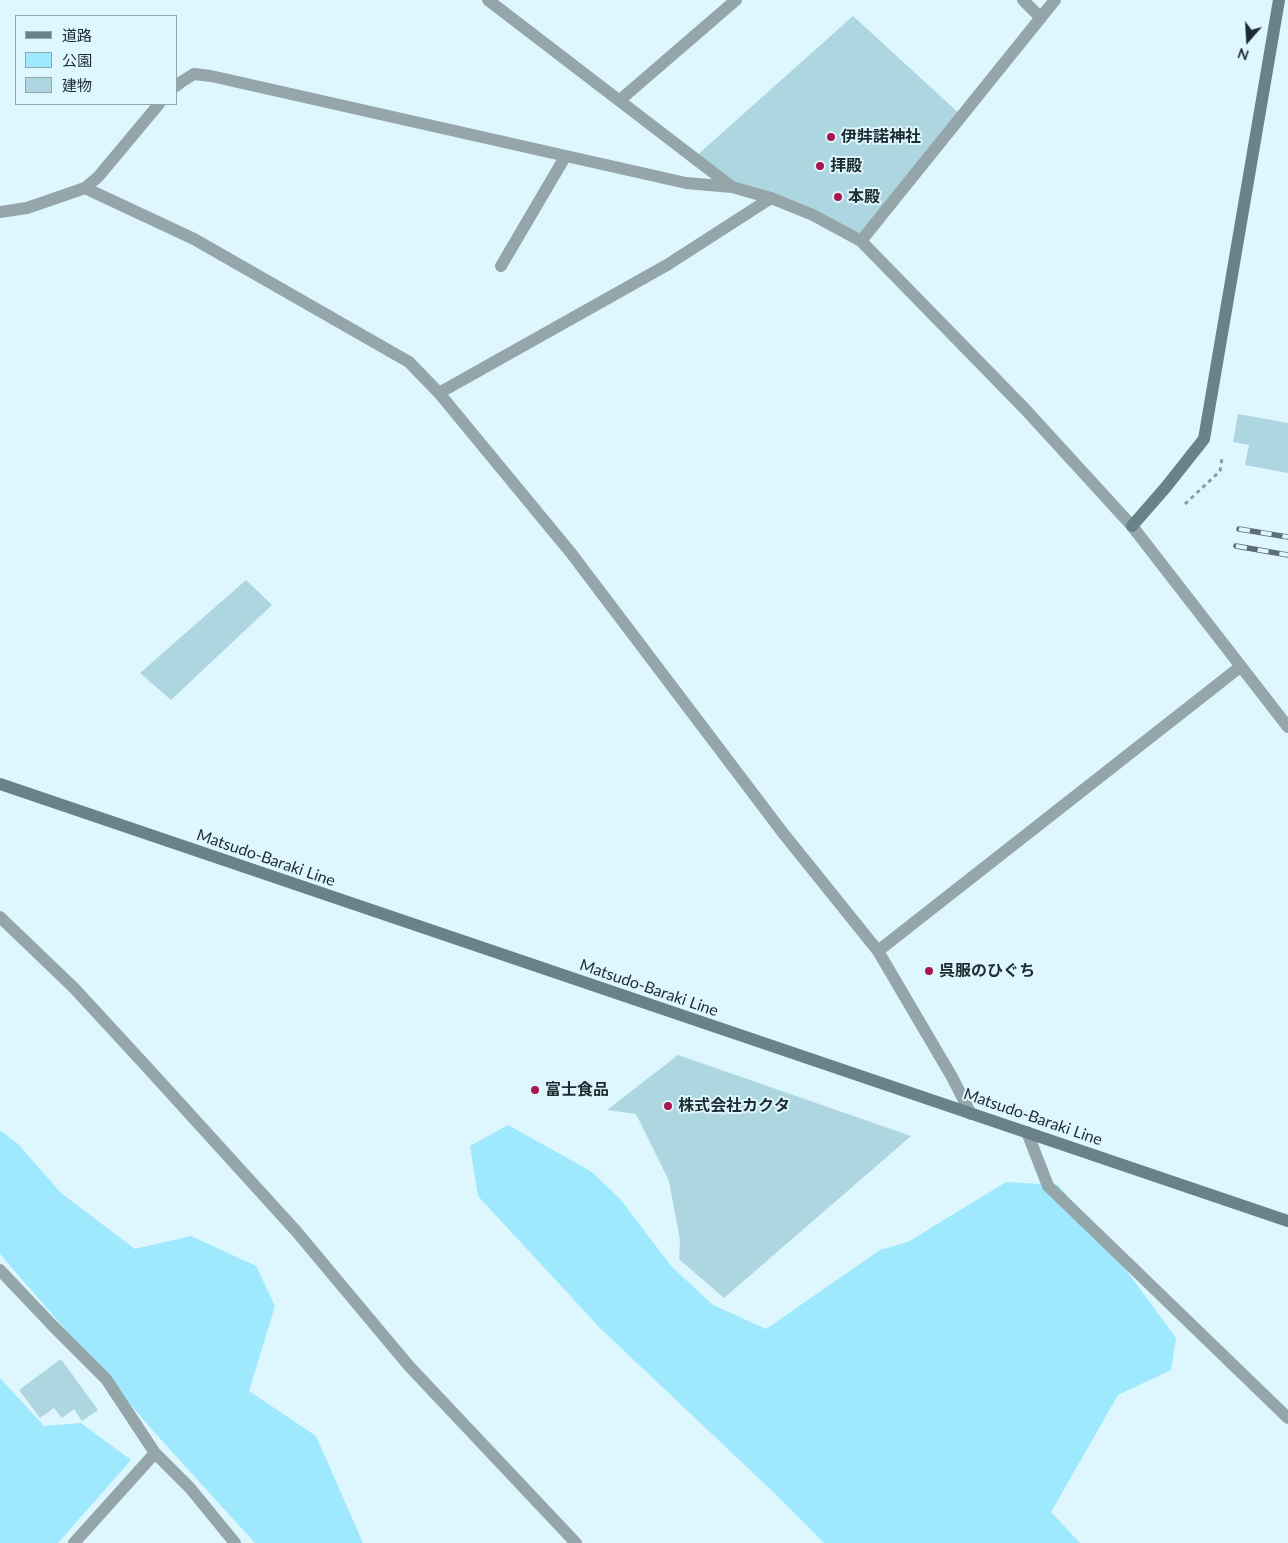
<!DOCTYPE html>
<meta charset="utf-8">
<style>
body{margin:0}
#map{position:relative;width:1288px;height:1543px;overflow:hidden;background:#def6fd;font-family:Lato,"Noto Sans JP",sans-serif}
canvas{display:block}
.legend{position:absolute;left:15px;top:15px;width:162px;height:90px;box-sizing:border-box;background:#def6fd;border:1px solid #91a5ab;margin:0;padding:6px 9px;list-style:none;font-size:15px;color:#1d2c31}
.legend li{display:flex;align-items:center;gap:10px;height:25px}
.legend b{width:25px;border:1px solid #91a5ab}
.north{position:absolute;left:1223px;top:15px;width:50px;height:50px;-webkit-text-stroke:4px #def6fd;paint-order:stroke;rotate:199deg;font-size:14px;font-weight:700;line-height:20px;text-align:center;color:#1d2c31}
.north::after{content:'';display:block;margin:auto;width:18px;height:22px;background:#1d2c31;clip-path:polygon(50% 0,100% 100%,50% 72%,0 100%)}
</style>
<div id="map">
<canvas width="1288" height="1543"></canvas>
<ul class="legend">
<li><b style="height:6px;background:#698289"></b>道路</li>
<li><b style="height:14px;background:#9ee9fd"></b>公園</li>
<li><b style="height:14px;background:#aed6e1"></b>建物</li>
</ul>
<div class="north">N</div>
</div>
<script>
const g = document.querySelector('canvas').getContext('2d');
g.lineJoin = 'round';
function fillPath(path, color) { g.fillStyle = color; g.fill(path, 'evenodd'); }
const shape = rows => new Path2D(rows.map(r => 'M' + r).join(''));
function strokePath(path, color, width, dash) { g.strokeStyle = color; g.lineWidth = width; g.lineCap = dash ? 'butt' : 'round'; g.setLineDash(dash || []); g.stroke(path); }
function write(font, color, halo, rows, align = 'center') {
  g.font = font + ' Lato,"Noto Sans JP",sans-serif'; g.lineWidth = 4; g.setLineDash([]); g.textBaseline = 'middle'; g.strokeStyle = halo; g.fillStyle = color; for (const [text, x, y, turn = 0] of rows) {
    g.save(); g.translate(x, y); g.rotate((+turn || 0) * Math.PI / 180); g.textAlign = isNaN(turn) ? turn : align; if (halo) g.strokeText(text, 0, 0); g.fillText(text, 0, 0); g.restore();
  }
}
const green = shape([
 [508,1125,592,1172,621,1200,671,1266,713,1305,766,1329,880,1250,908,1242,1006,1182,1058,1185,1099,1233,1176,1338,1171,1370,1118,1395,1051,1512,1080,1543,824,1543,770,1489,599,1327,478,1196,470,1146],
 [0,1130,18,1144,61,1193,135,1249,191,1236,256,1266,275,1306,249,1391,316,1436,363,1543,255,1543,155,1433,0,1254],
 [0,1378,44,1426,81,1423,131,1460,58,1543,0,1543]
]);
const building = shape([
 [853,16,962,116,861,241,732,187,694,158],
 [1238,414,1288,423,1288,473,1245,465,1249,445,1233,442],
 [246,580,272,605,171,700,140,673],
 [678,1055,911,1136,724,1298,679,1259,680,1240,669,1181,636,1114,607,1110],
 [61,1359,98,1410,82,1421,74,1409,62,1418,54,1408,40,1418,19,1390]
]);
const path = shape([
 [1185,504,1220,471,1222,458]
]);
const lane = shape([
 [85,188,194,239,409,362,439,393,571,553,783,833],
 [501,266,565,157],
 [439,393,667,265,771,198],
 [1027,1132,1048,1186,1288,1418]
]);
const street = shape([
 [488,0,732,187],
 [1023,0,1041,18],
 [176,86,181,82,194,74,211,76,686,183,732,187,771,198,813,215,861,241,1025,409,1132,526,1288,727],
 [620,100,736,0],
 [0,212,27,208,85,188,98,177,159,104],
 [861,241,1055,0],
 [783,833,878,951,952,1077,971,1114],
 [0,917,74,988,146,1066,296,1231,409,1366,576,1543],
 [878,951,1240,667],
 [0,1270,53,1326,106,1379,155,1453,190,1488,235,1543],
 [74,1543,155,1453]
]);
const secondary = shape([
 [1132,526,1166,487,1204,439,1279,0],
 [0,784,1288,1221]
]);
const rail = shape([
 [1239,529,1288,537],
 [1236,546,1288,555]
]);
const markers = [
 [831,137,5,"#a9164d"],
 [820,166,5,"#a9164d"],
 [838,197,5,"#a9164d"],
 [929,971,5,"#a9164d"],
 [535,1090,5,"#a9164d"],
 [668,1106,5,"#a9164d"]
];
const poiNames = [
 ["伊弉諾神社",841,137],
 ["拝殿",830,166],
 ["本殿",848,197],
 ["呉服のひぐち",939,971],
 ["富士食品",545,1090],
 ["株式会社カクタ",678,1106]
];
const streetNames = [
 ["Matsudo-Baraki Line",266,858,19],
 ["Matsudo-Baraki Line",649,988,19],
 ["Matsudo-Baraki Line",1033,1117,19]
];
fillPath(green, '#9ee9fd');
fillPath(building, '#aed6e1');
strokePath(path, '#889ca2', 3, [4, 4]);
strokePath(lane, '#95a6ab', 12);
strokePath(street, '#95a6ab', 12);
strokePath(secondary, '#698289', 12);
strokePath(rail, '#5d6f75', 5.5);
strokePath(rail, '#def6fd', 4, [11]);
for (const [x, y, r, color] of markers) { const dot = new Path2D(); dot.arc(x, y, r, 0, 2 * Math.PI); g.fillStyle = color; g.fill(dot); strokePath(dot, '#def6fd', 2); }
write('bold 16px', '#1d2c31', '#def6fd', poiNames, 'left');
write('16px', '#1d2c31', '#def6fd', streetNames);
</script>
